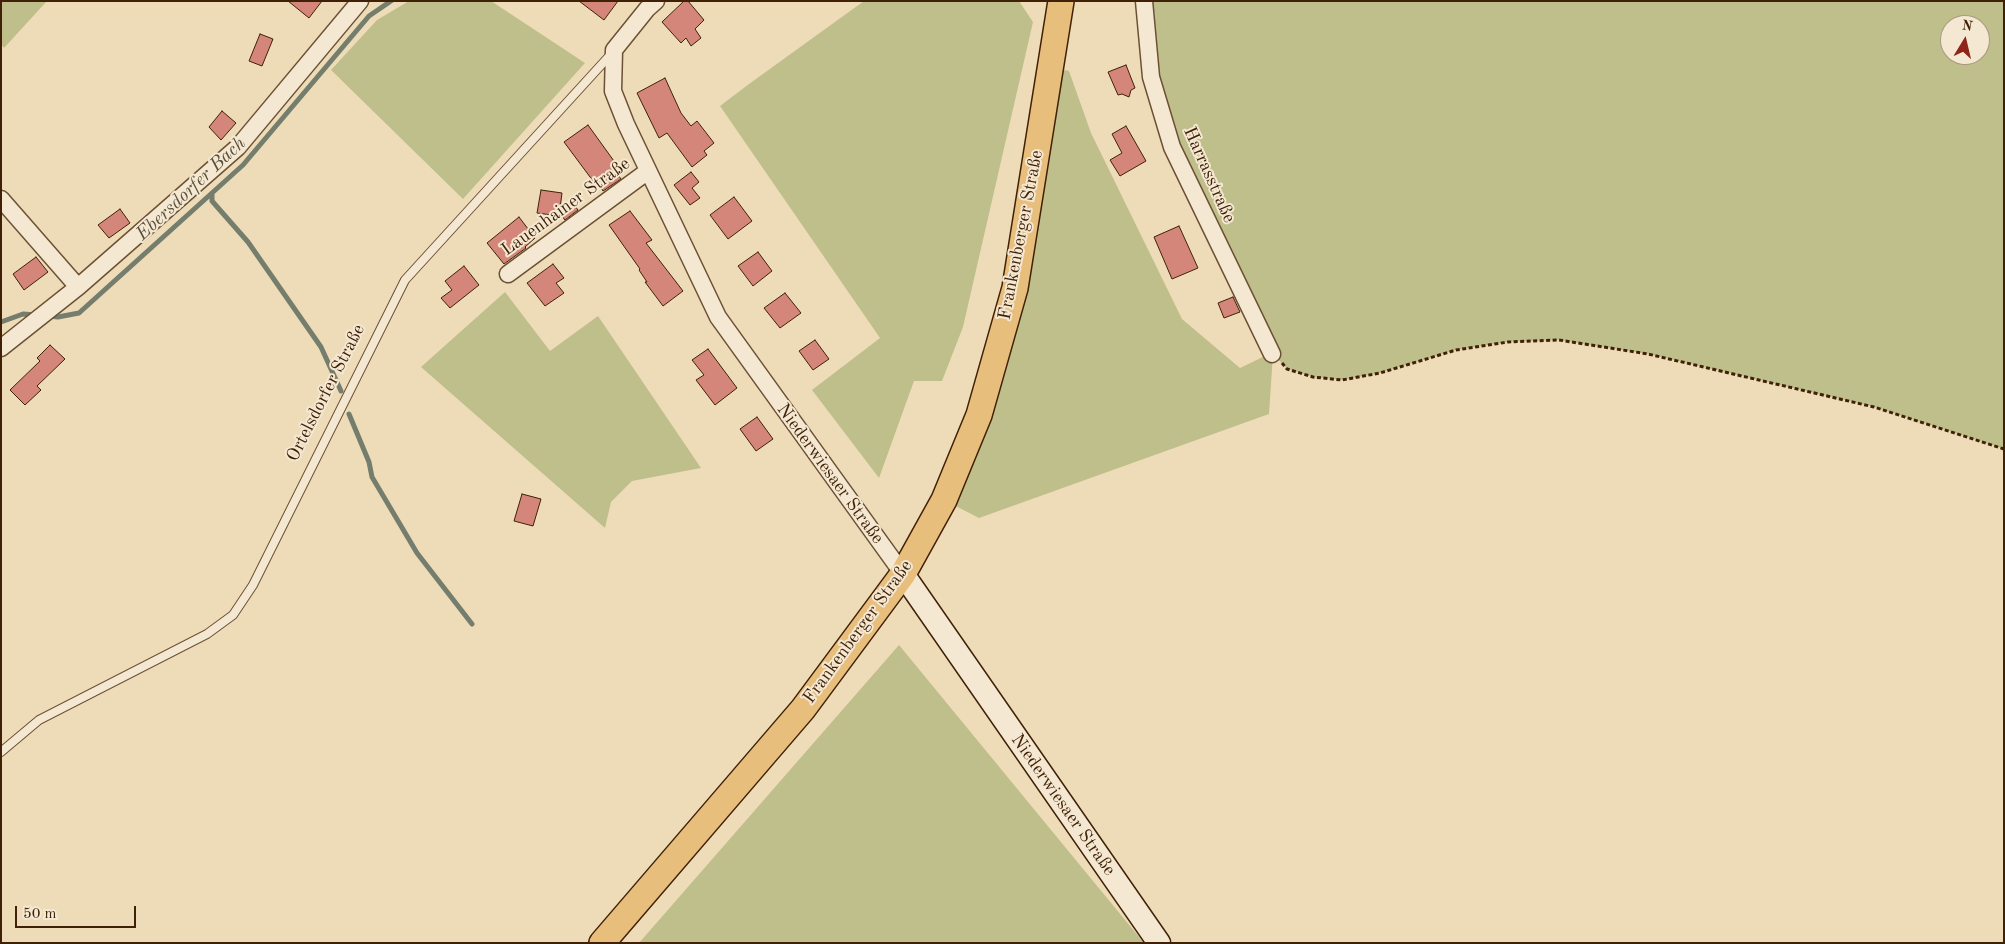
<!DOCTYPE html>
<meta charset="utf-8">
<style>
body{margin:0}
#map{position:relative;width:2005px;height:944px;overflow:hidden;background:#eedcb9;font-family:"Old Standard TT",serif}
canvas{display:block}
.frame{position:absolute;inset:0;border:2px solid #402107;pointer-events:none}
.north{position:absolute;left:1940px;top:15px;width:50px;height:50px;box-sizing:border-box;background:#f4e8d2;border:1px solid #ac9881;border-radius:50%;rotate:9deg;font-size:14px;font-weight:700;line-height:20px;text-align:center;color:#402107}
.north::after{content:'';display:block;margin:auto;width:18px;height:22px;background:#8f2418;clip-path:polygon(50% 0,100% 100%,50% 72%,0 100%)}
.scale{position:absolute;left:15px;top:906px;width:121px;height:22px;box-sizing:border-box;border:2px solid #402107;border-top:0;padding-left:6px;font-size:15px;line-height:18px;white-space:nowrap;color:#402107;-webkit-text-stroke:4px #f4e8d2;paint-order:stroke}
</style>
<div id="map">
<canvas width="2005" height="944"></canvas>
<div class="frame"></div>
<div class="north">N</div>
<div class="scale">50 m</div>
</div>
<script>
const g = document.querySelector('canvas').getContext('2d');
g.lineJoin = 'round';
function fillPath(path, color) { g.fillStyle = color; g.fill(path, 'evenodd'); }
const shape = rows => new Path2D(rows.map(r => 'M' + r).join(''));
function strokePath(path, color, width, dash) { g.strokeStyle = color; g.lineWidth = width; g.lineCap = dash ? 'butt' : 'round'; g.setLineDash(dash || []); g.stroke(path); }
function write(font, color, halo, rows, align = 'center') {
  g.font = font + ' "Old Standard TT",serif'; g.lineWidth = 4; g.setLineDash([]); g.textBaseline = 'middle'; g.strokeStyle = halo; g.fillStyle = color; for (const [text, x, y, turn = 0] of rows) {
    g.save(); g.translate(x, y); g.rotate((+turn || 0) * Math.PI / 180); g.textAlign = isNaN(turn) ? turn : align; if (halo) g.strokeText(text, 0, 0); g.fillText(text, 0, 0); g.restore();
  }
}
const green = shape([
 [1,1,47,1,4,48,1,44],
 [409,1,491,1,585,63,463,199,331,70,377,20],
 [864,1,1019,1,1033,22,963,327,942,381,914,381,879,478,812,390,880,338,720,106,749,84],
 [1144,1,2004,1,2004,449,1874,407,1648,354,1559,340,1508,342,1456,350,1380,373,1342,380,1313,377,1287,369,1273,354,1269,414,979,518,944,500,979,414,1051,67,1069,71,1091,133,1182,319,1240,368,1267,355,1172,147],
 [1950,25,1980,25,1980,55,1950,55],
 [505,292,550,351,598,316,701,468,632,481,611,502,605,528,421,367],
 [899,645,1144,943,639,943]
]);
const stream = shape([
 [212,193,212,201,248,242,321,347,341,391],
 [48,316,58,317,79,313,243,165,369,16,391,1],
 [1,322,23,314,37,315],
 [349,414,369,462,372,477,417,553,472,624]
]);
const building = shape([
 [288,1,322,1,309,18,288,1],
 [579,1,618,1,604,20,579,1],
 [684,1,688,1,704,20,695,29,701,38,691,46,686,38,681,43,662,22,684,1],
 [260,34,273,39,262,66,249,61,260,34],
 [1126,65,1135,88,1131,90,1129,97,1122,94,1118,95,1108,72,1126,65],
 [665,78,681,113,691,126,697,121,714,143,704,151,707,155,692,167,667,133,659,138,637,93,665,78],
 [222,111,236,123,221,140,209,127,222,111],
 [588,125,619,168,615,171,621,179,603,191,598,183,596,185,564,142,588,125],
 [1126,126,1146,161,1120,176,1110,160,1122,153,1112,134,1126,126],
 [691,172,699,182,692,188,700,198,690,205,674,185,691,172],
 [541,190,562,193,559,216,537,213,541,190],
 [734,197,752,221,728,239,710,215,734,197],
 [575,206,578,210,565,220,561,215,575,206],
 [120,209,130,223,109,238,98,225,120,209],
 [630,211,652,240,646,243,683,291,663,306,645,282,647,282,639,270,640,269,609,225,630,211],
 [519,217,535,238,525,247,526,248,504,264,487,243,519,217],
 [1179,226,1198,268,1172,279,1154,237,1179,226],
 [758,252,772,271,753,286,738,266,758,252],
 [36,257,48,272,24,290,13,274,36,257],
 [553,264,564,278,556,283,564,293,545,306,527,283,553,264],
 [464,266,479,285,450,308,441,298,452,290,445,281,464,266],
 [785,293,801,313,780,328,764,308,785,293],
 [1233,297,1240,312,1224,318,1218,303,1233,297],
 [815,340,829,359,813,370,799,351,815,340],
 [50,345,65,359,37,386,41,390,25,405,10,390,40,361,37,358,50,345],
 [708,349,737,388,715,405,696,380,704,375,692,360,708,349],
 [757,417,773,439,756,451,740,429,757,417],
 [522,494,541,499,533,526,514,521,522,494]
]);
const path = shape([
 [1282,363,1287,369,1313,377,1342,380,1380,373,1456,350,1508,342,1559,340,1648,354,1874,407,2004,449]
]);
const lane = shape([
 [1,752,39,720,207,634,233,615,253,585,405,280,613,52]
]);
const street = shape([
 [656,1,647,9,614,50,613,91,626,124,718,317,903,574],
 [1144,1,1151,77,1172,147,1272,354],
 [1,199,78,287],
 [508,274,648,171],
 [1,348,78,287,238,147,360,1]
]);
const secondary = shape([
 [903,574,1159,943]
]);
const primary = shape([
 [602,943,803,709,903,574,944,500,979,415,1015,288,1061,1]
]);
const streetNames = [
 ["Harrasstraße",1209,175,66],
 ["Lauenhainer Straße",566,207,-36],
 ["Frankenberger Straße",1021,235,-79],
 ["Ortelsdorfer Straße",326,393,-63],
 ["Niederwiesaer Straße",830,474,54],
 ["Frankenberger Straße",858,632,-54],
 ["Niederwiesaer Straße",1063,805,55]
];
const waterNames = [
 ["Ebersdorfer Bach",191,189,-43]
];
fillPath(green, '#bfbf8b');
strokePath(stream, '#757e6c', 5);
fillPath(building, '#d38679');
strokePath(building, '#402107', 1);
strokePath(lane, '#6c5034', 10);
strokePath(street, '#6c5034', 19);
strokePath(secondary, '#402107', 25);
strokePath(primary, '#402107', 28);
strokePath(path, '#402107', 3, [4, 2.5]);
strokePath(lane, '#f4e8d2', 8);
strokePath(street, '#f4e8d2', 16);
strokePath(secondary, '#f4e8d2', 22);
strokePath(primary, '#e7be7c', 25);
write('18px', '#402107', '#f4e8d2', streetNames);
write('italic 19px', '#5b5039', '#f4e8d2', waterNames);
</script>
